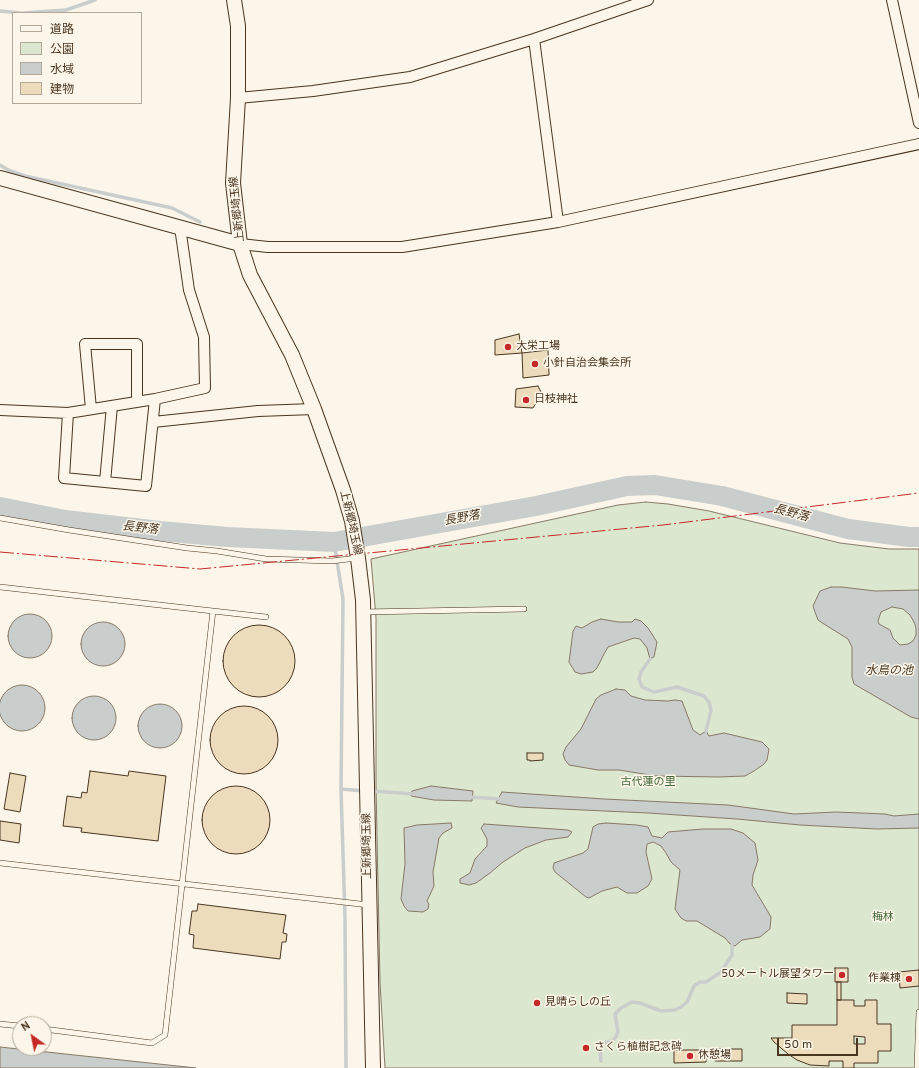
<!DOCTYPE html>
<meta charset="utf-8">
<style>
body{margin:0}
#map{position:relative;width:919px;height:1068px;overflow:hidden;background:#fbf6e9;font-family:Overpass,"Noto Sans JP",sans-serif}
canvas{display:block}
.legend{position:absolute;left:12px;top:12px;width:130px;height:92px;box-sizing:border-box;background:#fbf6e9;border:1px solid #b4a999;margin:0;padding:5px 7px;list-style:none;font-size:12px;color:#4a3520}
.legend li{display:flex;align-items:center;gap:8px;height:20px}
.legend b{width:20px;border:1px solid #b4a999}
.north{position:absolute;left:12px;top:1016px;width:40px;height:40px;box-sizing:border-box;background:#fbf6e9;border:1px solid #b4a999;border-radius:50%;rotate:327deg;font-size:11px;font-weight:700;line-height:16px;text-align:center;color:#4a3520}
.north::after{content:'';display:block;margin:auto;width:14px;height:18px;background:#c62828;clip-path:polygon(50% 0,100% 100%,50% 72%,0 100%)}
.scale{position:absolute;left:777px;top:1038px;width:81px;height:18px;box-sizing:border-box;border:2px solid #4a3520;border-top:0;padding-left:5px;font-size:12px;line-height:14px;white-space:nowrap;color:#4a3520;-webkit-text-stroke:3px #fbf6e9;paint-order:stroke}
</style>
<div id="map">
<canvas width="919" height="1068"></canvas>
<ul class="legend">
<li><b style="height:5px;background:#fbf6e9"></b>道路</li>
<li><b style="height:11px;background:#dce7d0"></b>公園</li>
<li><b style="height:11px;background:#c9cecd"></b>水域</li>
<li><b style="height:11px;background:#ecdcbc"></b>建物</li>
</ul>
<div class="north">N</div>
<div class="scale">50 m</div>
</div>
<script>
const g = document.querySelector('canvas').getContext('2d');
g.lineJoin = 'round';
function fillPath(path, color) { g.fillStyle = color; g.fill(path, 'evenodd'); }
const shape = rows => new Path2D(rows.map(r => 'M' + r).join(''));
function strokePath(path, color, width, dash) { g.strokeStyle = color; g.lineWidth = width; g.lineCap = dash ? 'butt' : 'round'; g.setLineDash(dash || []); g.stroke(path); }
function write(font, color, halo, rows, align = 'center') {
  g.font = font + ' Overpass,"Noto Sans JP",sans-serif'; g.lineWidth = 3; g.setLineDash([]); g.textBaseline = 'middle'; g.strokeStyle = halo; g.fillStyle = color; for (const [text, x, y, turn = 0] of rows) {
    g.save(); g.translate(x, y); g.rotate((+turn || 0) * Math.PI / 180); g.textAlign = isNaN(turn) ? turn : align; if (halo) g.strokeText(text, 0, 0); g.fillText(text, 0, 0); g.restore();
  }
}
const green = shape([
 [646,502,668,504,709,511,840,543,889,549,919,549,919,1068,385,1068,380,982,376,787,376,618,371,559,618,505,646,502]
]);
const water = shape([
 [831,587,842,587,875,591,919,590,919,719,911,717,854,684,852,677,852,647,848,639,824,624,818,620,815,612,813,606,820,591,831,587],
 [892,607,903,609,910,615,915,624,916,629,916,635,913,641,908,644,900,645,893,638,890,630,879,624,878,621,881,612,892,607],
 '8 636a22 22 0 1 1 44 0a22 22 0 1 1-44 0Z',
 [601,619,618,622,632,622,635,619,641,621,648,628,657,642,654,657,650,659,647,648,644,644,640,639,634,638,608,647,604,654,597,668,593,672,581,674,575,672,569,662,573,631,576,626,582,628,592,622,601,619],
 '81 644a22 22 0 1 1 44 0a22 22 0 1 1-44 0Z',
 '-1 708a23 23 0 1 1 46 0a23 23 0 1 1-46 0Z',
 [616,689,625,690,631,696,645,700,668,701,675,700,682,701,693,730,700,735,706,731,709,736,724,733,762,742,769,749,767,760,764,764,754,771,745,776,719,777,656,776,619,770,598,770,569,765,565,760,563,754,566,747,581,729,596,699,601,695,616,689],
 '72 718a22 22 0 1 1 44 0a22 22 0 1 1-44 0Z',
 '138 726a22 22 0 1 1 44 0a22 22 0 1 1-44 0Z',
 [431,786,473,791,472,801,434,800,411,796,412,791,431,786],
 [502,792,604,799,728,805,794,814,836,812,885,814,894,816,919,814,919,828,877,829,800,825,737,819,648,813,518,807,496,803,502,792],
 [451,823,452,828,443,833,439,838,433,872,434,886,427,901,429,904,428,909,423,912,408,911,404,906,401,899,405,864,404,828,417,825,451,823],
 [606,823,637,825,648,827,652,836,662,838,668,832,703,829,731,829,743,833,755,843,758,860,753,875,752,885,771,917,770,929,760,937,742,940,735,946,730,944,725,938,697,921,686,921,681,918,675,909,680,870,671,862,666,853,661,846,653,842,647,844,646,852,652,879,648,886,637,893,627,893,617,887,602,891,589,898,586,897,555,872,553,868,554,863,583,853,588,849,593,827,598,824,606,823],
 [484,824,568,830,572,832,568,837,546,840,525,848,503,862,490,873,476,883,469,885,460,883,460,879,470,873,475,859,487,846,487,839,481,828,484,824],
 [0,1047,196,1068,0,1068,0,1047]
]);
const stream = shape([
 [0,11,21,13],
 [23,13,66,10,95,0],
 [0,165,8,170,25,176,172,208,200,222],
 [334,542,343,599,341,789,345,918,346,1068],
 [650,659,641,672,639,679,642,687,654,692,677,687,704,696,709,702,711,710,706,731],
 [341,789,364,791],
 [370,791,416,794],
 [468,797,502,799],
 [601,1061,600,1049,601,1046,604,1043,612,1041,616,1037,618,1032,615,1014,621,1008,632,1002,640,1003,661,1011,675,1010,681,1007,687,1002,694,986,700,982,706,982,721,972,732,955,732,945]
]);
const river = shape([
 [0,507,65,520,160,531,227,537,334,542,536,506,627,486,655,485,722,496,848,529,909,537,919,537]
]);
const building = shape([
 [519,334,522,353,495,355,495,340,519,334],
 [548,350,549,375,523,378,522,353,548,350],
 [538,386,542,394,533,408,515,407,516,389,538,386],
 '223 661a36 36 0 1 1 72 0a36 36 0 1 1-72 0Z',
 '210 740a34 34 0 1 1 68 0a34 34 0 1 1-68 0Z',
 [527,753,543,753,543,760,530,761,530,760,527,760,527,753],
 [90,771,128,776,129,771,166,776,158,841,81,832,82,828,63,826,67,796,81,798,82,792,87,793,90,771],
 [10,773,26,776,20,812,4,809,10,773],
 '202 820a34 34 0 1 1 68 0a34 34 0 1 1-68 0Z',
 [0,821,21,824,19,843,0,840,0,821],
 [198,904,286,915,283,933,287,934,286,942,282,942,280,959,193,948,194,935,189,934,192,911,197,911,198,904],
 [835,968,848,968,848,982,835,982,835,968],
 [919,970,919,986,900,988,899,972,919,970],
 [837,982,841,982,841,1000,837,1000,837,982],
 [787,993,807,994,807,1004,787,1003,787,993],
 [837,1000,854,1000,854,1006,865,1006,865,1000,877,1000,877,1024,891,1024,891,1051,878,1051,878,1063,854,1063,854,1068,843,1068,843,1061,829,1061,829,1066,810,1065,797,1060,788,1054,774,1042,771,1038,792,1038,792,1025,837,1025,837,1000],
 [854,1036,865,1037,865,1044,854,1044,854,1036],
 [715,1049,742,1049,742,1061,715,1061,715,1049],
 [674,1050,706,1050,706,1062,674,1063,674,1050]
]);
const lane = shape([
 [0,518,69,530,187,548,217,551,266,559,332,561,357,558],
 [0,587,266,617],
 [364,612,524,609],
 [0,863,369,905],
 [0,1024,20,1026],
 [44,1029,152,1043,165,1035,213,611],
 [917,1068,919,1012]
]);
const street = shape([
 [892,0,919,123],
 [534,39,558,222],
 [238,98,313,91,410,77,534,39,648,0],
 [240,244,268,247,402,247,558,222,919,144],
 [91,409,85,344,137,344,137,402],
 [0,410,68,413,155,399],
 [68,413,64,478,146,486,155,399,205,388,204,337,189,290,180,227],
 [153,422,258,411,314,409],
 [105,482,112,406]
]);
const secondary = shape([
 [234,0,238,26,238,98,233,183,240,244,250,275,292,355,314,409,343,490,352,521,358,558,363,600,373,1068],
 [0,178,240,244]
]);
const power = shape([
 [0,552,200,569,663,525,919,493]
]);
const markers = [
 [508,347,4,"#c62828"],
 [535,364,4,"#c62828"],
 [526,400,4,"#c62828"],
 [842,975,4,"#c62828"],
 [909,979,4,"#c62828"],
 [537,1003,4,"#c62828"],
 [586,1048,4,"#c62828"],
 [690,1056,4,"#c62828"]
];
const streetNames = [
 ["上新郷埼玉線",238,209,-96],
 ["上新郷埼玉線",350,523,77],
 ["上新郷埼玉線",368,846,-91]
];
const poiNames = [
 ["大栄工場",516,347],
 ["小針自治会集会所",543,364],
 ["日枝神社",534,400],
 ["50メートル展望タワー",834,975,"right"],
 ["作業棟",901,979,"right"],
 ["見晴らしの丘",545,1003],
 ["さくら植樹記念碑",594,1048],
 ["休憩場",698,1056]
];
const parkNames = [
 ["古代蓮の里",648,783],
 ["梅林",883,918]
];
const waterNames = [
 ["長野落",791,514,15],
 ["長野落",462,519,-10],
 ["長野落",140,529,7],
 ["水鳥の池",889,672]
];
fillPath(green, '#dce7d0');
strokePath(green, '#887966', 1);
fillPath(water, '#c9cecd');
strokePath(water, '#887966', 1);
strokePath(stream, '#c9cecd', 3.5);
strokePath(river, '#c9cecd', 20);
fillPath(building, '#ecdcbc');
strokePath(building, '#4a3520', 1);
strokePath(lane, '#4a3520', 6);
strokePath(street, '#4a3520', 12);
strokePath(secondary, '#4a3520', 16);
strokePath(lane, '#fbf6e9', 5);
strokePath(street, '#fbf6e9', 10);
strokePath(secondary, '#fbf6e9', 14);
strokePath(power, '#c62828', 1, [14, 3, 2, 3]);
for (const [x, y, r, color] of markers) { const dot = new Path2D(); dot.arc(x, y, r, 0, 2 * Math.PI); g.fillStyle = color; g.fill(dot); strokePath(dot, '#fbf6e9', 1.5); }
write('11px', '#4a3520', '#fbf6e9', streetNames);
write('11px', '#4a3520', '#fbf6e9', poiNames, 'left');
write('11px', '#436837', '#fbf6e9', parkNames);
write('italic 12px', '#4a3520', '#fbf6e9', waterNames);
</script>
